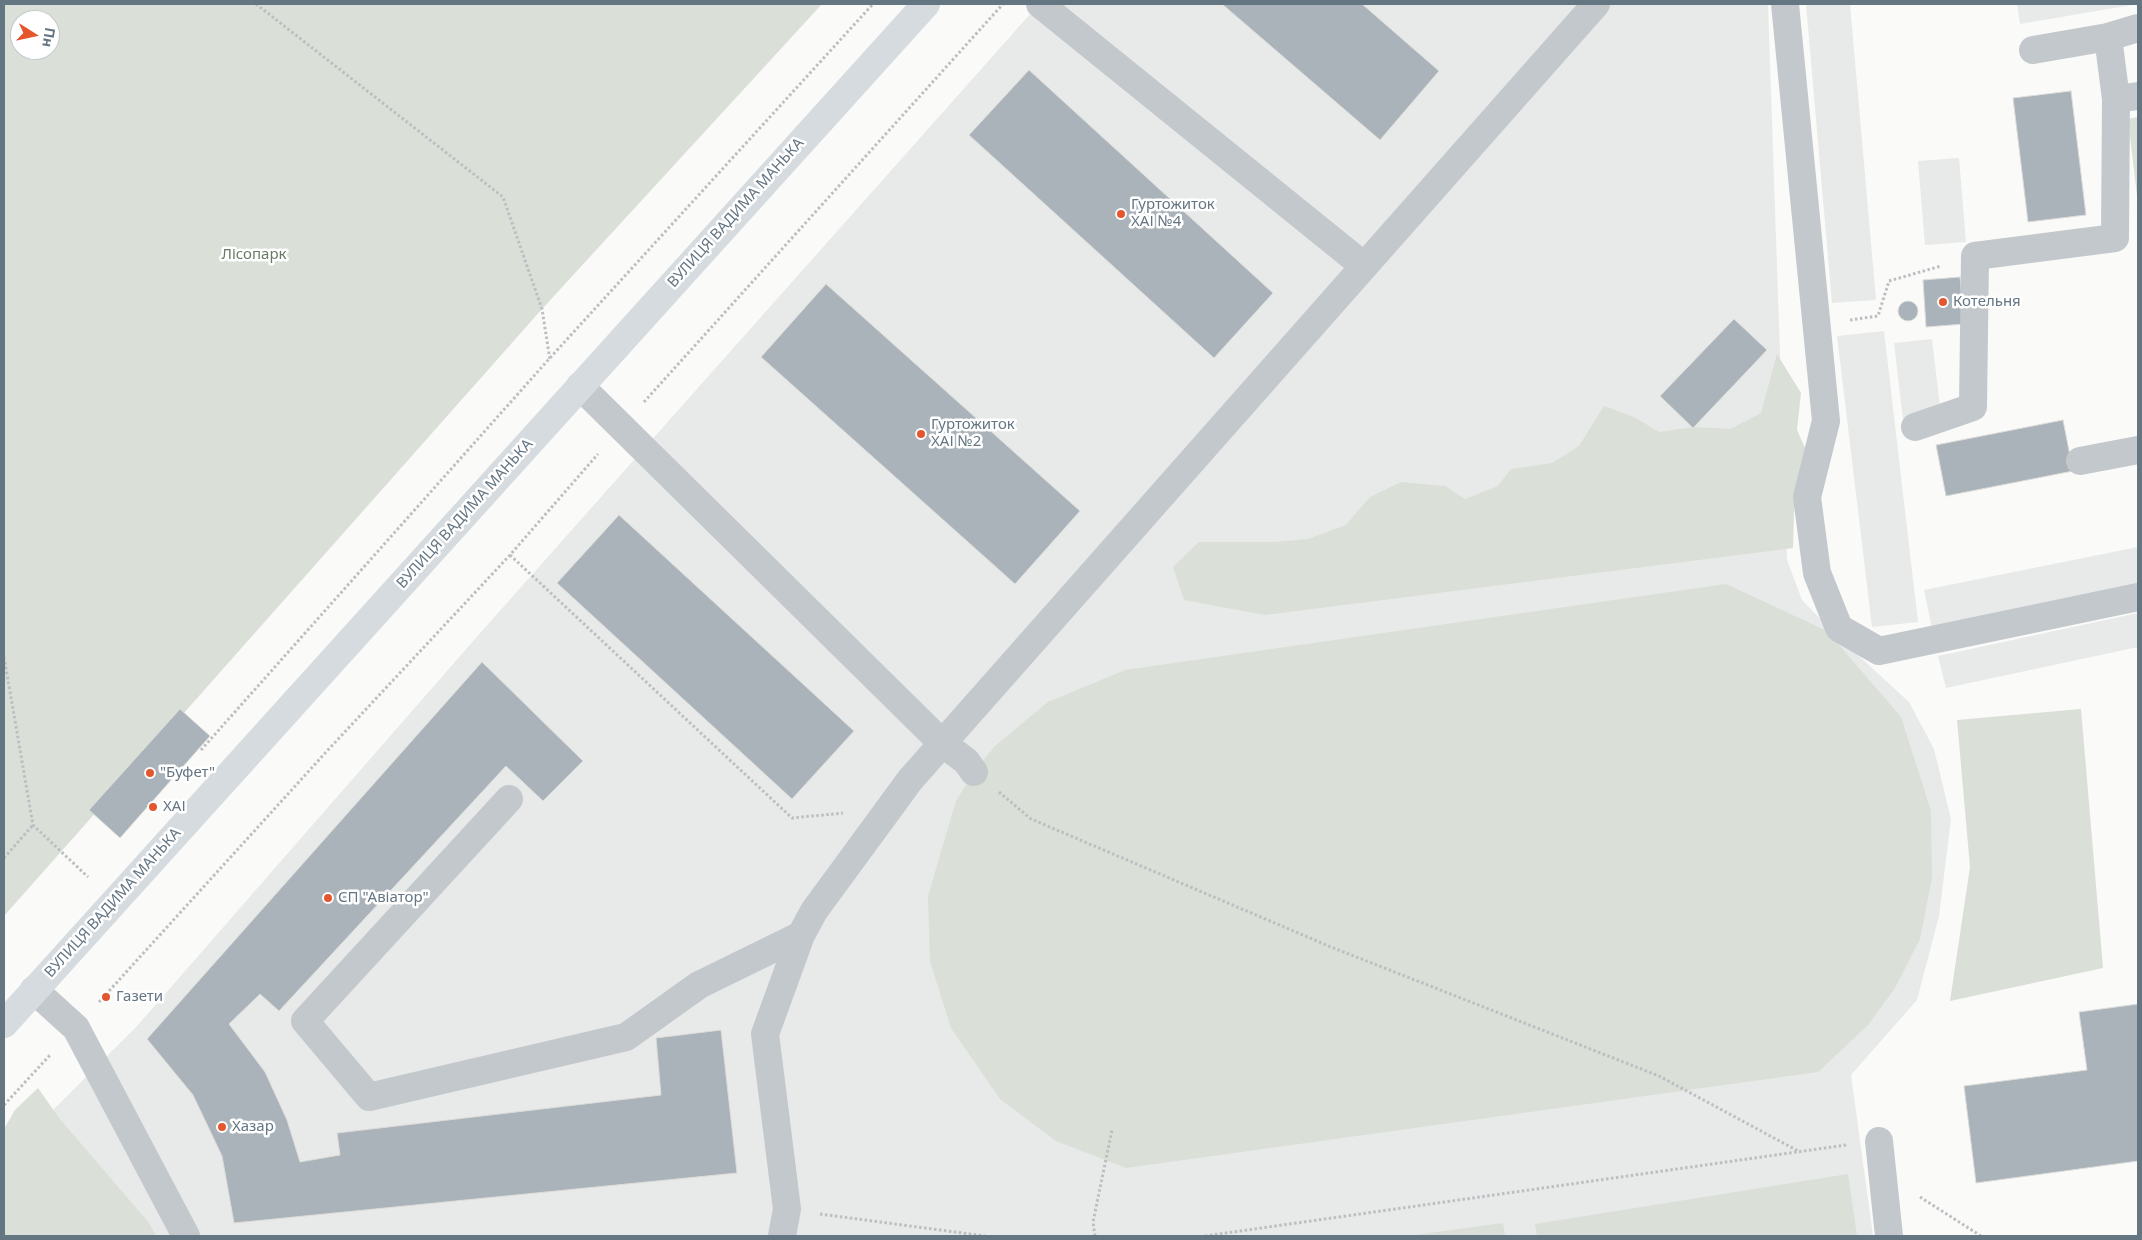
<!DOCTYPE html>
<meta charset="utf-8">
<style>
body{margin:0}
#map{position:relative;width:2142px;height:1240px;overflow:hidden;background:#fafaf8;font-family:"Noto Sans",sans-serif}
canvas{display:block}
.frame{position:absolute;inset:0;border:5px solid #657683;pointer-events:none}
.north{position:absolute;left:10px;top:10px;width:50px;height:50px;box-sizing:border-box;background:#fff;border:1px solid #c1c8cd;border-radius:50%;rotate:100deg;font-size:14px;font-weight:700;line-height:20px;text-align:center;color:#657683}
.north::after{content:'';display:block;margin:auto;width:18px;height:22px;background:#e4572e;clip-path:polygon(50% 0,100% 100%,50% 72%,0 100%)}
</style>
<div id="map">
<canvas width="2142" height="1240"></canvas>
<div class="frame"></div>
<div class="north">Пн</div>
</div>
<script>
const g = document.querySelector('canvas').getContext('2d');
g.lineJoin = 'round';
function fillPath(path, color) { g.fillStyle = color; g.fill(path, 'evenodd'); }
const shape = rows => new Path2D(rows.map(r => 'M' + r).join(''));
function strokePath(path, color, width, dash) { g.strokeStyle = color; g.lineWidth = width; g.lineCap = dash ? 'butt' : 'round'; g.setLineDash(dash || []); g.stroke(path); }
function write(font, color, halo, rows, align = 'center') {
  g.font = font + ' "Noto Sans",sans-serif'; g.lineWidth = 5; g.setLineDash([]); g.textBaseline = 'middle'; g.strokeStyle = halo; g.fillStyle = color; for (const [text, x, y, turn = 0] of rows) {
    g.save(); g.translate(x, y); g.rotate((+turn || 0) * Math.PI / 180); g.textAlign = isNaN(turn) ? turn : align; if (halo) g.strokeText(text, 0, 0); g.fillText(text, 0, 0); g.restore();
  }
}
const built = shape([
 [1039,4,1768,4,1787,560,1802,600,1834,633,1909,702,1934,749,1951,819,1939,916,1917,1000,1851,1075,1873,1236,4,1236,4,1159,137,1026,474,640],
 [1806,4,1850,4,1876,300,1832,303],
 [2017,4,2138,4,2020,24],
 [1959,158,1966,242,1925,245,1918,161],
 [1884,331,1918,622,1872,627,1837,336],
 [1932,339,1941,416,1903,420,1894,343],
 [2138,547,2138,587,1932,628,1924,590],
 [2138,613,2138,647,1946,688,1938,656]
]);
const green = shape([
 [4,4,822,4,542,309,4,916],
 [20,20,50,20,50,50,20,50],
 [2138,117,2138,204,2128,119],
 [1777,354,1801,393,1797,430,1806,450,1794,512,1793,548,1265,615,1184,600,1173,567,1199,542,1274,542,1308,539,1346,525,1370,497,1401,482,1445,486,1465,499,1498,486,1511,469,1552,463,1579,446,1604,406,1634,417,1659,432,1694,427,1730,429,1761,413],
 [1726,584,1827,631,1901,717,1931,811,1932,878,1920,939,1895,988,1868,1025,1818,1072,1126,1168,1056,1141,1000,1099,951,1028,930,961,928,896,956,801,974,772,995,746,1048,702,1125,670],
 [2081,709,2103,968,1950,1001,1970,867,1957,720],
 [38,1088,59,1118,149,1223,156,1236,4,1236,4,1129,15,1110],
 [1848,1174,1857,1236,1537,1236,1535,1224],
 [1503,1223,1505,1236,1408,1236]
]);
const building = shape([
 [1222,4,1362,4,1439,71,1380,140,1222,4],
 [1029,70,1273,293,1214,358,969,135,1029,70],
 [2071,91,2086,215,2028,222,2013,98,2071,91],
 [1960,277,1964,324,1926,327,1923,280,1960,277],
 [826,284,1080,511,1015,584,761,357,826,284],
 '1898 311a10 10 0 1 1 20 0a10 10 0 1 1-20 0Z',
 [1734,319,1767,350,1693,428,1660,396,1734,319],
 [2063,420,2073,471,1946,496,1936,445,2063,420],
 [619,515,854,731,792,799,557,583,619,515],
 [482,662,583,761,543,801,506,766,279,1011,260,994,229,1024,265,1072,287,1120,300,1162,340,1155,337,1133,661,1095,656,1038,721,1030,737,1173,234,1223,222,1156,193,1095,147,1039,482,662],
 [180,709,210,736,120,838,89,810,180,709],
 [2138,1004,2138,1161,1976,1183,1964,1086,2087,1070,2079,1012,2138,1004]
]);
const path = shape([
 [256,4,503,197,542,309,550,360],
 [1850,320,1878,316,1889,281,1941,266],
 [644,402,1003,4],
 [510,555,792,818,843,813],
 [4,657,33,825,88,877],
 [201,750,549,359,873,4],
 [999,792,1031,819,1331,947,1659,1076,1800,1152],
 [4,858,33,825],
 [99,1002,327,751,510,555,598,454],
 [4,1105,51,1054],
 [1920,1197,1981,1236],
 [820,1214,985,1236],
 [1095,1236,1093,1222,1112,1130],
 [1205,1236,1846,1145]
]);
const minor = shape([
 [1040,4,1364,266],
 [1785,4,1826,421,1807,497,1817,573,1839,628,1879,651,2138,597],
 [2108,37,2138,28],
 [2033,50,2108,37,2116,99],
 [580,386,942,743,966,761,974,772],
 [1915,427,1973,407,1975,256,2115,238,2116,99,2138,96],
 [2080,461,2138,450],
 [509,799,305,1021,369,1097,626,1037,699,985,801,935],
 [34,990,76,1028,186,1236],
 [1879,1141,1889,1236],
 [782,1236,787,1209,765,1034,801,935,814,911,910,780,1596,4]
]);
const major = shape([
 [4,1024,926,4]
]);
const markers = [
 [1121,214,5,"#e4572e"],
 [1943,302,5,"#e4572e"],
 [921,434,5,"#e4572e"],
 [150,773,5,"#e4572e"],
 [153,807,5,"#e4572e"],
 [328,898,5,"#e4572e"],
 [106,997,5,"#e4572e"],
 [222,1127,5,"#e4572e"]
];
const poiNames = [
 ["Гуртожиток",1131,205],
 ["ХАІ №4",1131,222],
 ["Котельня",1953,302],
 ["Гуртожиток",931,425],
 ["ХАІ №2",931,442],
 ["\"Буфет\"",160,773],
 ["ХАІ",163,807],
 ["СП \"Авіатор\"",338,898],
 ["Газети",116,997],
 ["Хазар",232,1127]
];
const streetNames = [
 ["ВУЛИЦЯ ВАДИМА МАНЬКА",736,213,-48],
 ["ВУЛИЦЯ ВАДИМА МАНЬКА",465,514,-48],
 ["ВУЛИЦЯ ВАДИМА МАНЬКА",113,903,-48]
];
const parkNames = [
 ["Лісопарк",254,255]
];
fillPath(built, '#e8e9e9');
fillPath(green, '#dadfd7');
fillPath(building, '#aab3b9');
strokePath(building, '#dcdcda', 1);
strokePath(path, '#bbbfc2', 3, [2.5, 2.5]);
strokePath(minor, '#c3c8cc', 28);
strokePath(major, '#d6dbdf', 28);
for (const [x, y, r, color] of markers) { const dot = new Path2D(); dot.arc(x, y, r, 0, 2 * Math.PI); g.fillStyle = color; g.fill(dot); strokePath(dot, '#fff', 2); }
write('15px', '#657683', '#fff', poiNames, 'left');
write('15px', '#657683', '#fff', streetNames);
write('15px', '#687a64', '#fff', parkNames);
</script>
